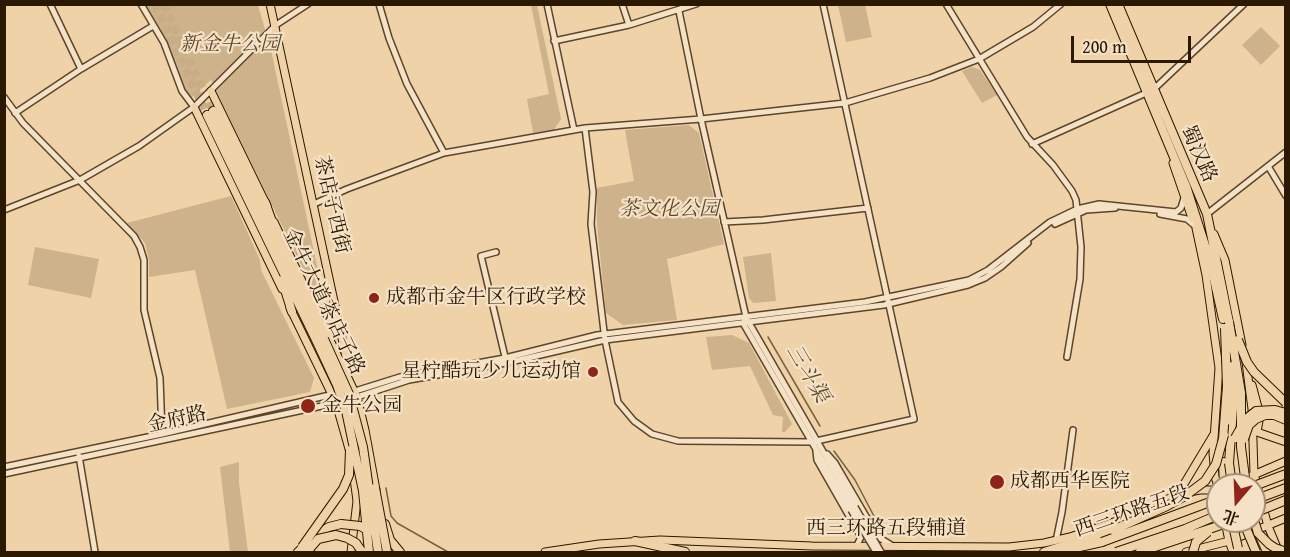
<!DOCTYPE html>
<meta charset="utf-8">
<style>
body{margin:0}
#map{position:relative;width:1290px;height:557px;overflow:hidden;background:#efd2a7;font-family:"Gentium Book Plus","Noto Serif SC",serif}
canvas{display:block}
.frame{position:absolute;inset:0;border:6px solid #2a1800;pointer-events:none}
.north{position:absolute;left:1206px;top:473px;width:60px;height:60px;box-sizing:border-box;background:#f5e2c6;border:2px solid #a49177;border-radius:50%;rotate:199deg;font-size:16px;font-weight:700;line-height:24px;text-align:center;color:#2a1800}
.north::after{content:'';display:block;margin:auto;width:21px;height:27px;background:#8f2418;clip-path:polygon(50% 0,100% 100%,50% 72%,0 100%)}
.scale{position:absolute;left:1071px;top:36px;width:120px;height:27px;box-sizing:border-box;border:3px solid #2a1800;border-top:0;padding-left:8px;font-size:18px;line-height:21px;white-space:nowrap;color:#2a1800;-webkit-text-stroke:4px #f5e2c6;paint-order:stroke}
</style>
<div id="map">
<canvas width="1290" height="557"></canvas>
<div class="frame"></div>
<div class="north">北</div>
<div class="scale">200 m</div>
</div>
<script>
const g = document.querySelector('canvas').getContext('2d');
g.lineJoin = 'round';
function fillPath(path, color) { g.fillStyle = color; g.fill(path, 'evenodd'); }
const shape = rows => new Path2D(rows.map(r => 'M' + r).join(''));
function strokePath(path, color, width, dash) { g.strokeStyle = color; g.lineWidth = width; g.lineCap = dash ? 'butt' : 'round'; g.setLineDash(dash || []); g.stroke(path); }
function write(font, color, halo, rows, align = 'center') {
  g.font = font + ' "Gentium Book Plus","Noto Serif SC",serif'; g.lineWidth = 4.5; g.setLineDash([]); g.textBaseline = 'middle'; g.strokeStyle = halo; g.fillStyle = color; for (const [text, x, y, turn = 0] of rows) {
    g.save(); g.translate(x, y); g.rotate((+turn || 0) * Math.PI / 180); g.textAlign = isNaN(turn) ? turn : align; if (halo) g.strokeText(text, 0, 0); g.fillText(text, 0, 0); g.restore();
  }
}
const green = shape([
 [144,5,258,5,271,50,329,322,211,80,192,97,187,96,176,69,167,41],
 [531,5,537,5,561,119,553,131,533,133,527,99,549,94],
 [838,5,865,5,872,37,846,42],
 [1261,27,1280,46,1261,65,1242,45],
 [972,67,980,70,997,95,982,103,962,71],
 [689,125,699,133,724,244,667,259,677,320,623,325,606,313,597,225,597,188,634,181,625,130],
 [231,196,260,260,261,270,314,378,310,392,227,409,195,270,149,277,149,260,145,243,127,223],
 [35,247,99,259,91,298,28,285],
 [771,253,776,301,753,303,749,298,743,257],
 [732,335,749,343,792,424,785,432,782,432,783,417,773,415,750,366,712,370,706,337],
 [239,462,239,483,248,552,230,552,220,467]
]);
const stream = shape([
 [768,337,820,426],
 [834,451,855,480,876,520],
 [386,488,391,516,397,523,448,552]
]);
const highwayTunnel = shape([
 [155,4,207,115],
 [164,4,213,111]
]);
const minor = shape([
 [50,4,81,69],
 [141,4,164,43,182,91,194,107],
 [379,4,389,38,407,84,444,153],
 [547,4,574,130],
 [622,4,629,25],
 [946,4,1027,137,1053,165,1072,191,1076,200,1081,247,1080,279,1067,357],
 [679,11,701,119,746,317,743,323,851,510],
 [554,41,629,25,696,4],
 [1154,89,1244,4],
 [4,97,23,123,134,236,140,247,144,260,144,310,160,378,162,434],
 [15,113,81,69,153,26],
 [585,128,593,192,591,224,605,340,618,402,634,421,652,434,678,441,812,442,914,419,823,4],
 [1032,144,1146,93],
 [1268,166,1286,196],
 [314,204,347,189,444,153,585,128,701,119,845,103,930,78,979,59,1033,27,1061,4],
 [4,210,80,180,139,146,194,107,276,25,308,4],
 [1160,214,1187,219,1194,225],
 [1207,214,1286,152],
 [724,222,763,220,868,208],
 [1055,224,1086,210,1115,208],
 [496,252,481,256,506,361],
 [748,321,855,507],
 [352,392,400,377,505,358,597,335,865,302,969,280,988,270,1050,222,1077,209,1099,204,1176,212,1181,208,1184,198],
 [357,397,409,380,506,363,605,340,884,305,968,285,985,278,1001,267,1028,243],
 [816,451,817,460,861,537,857,545],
 [827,454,835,463,878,537,891,545],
 [79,456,95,552],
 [4,467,162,434,334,394],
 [4,474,336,403],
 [1056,541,1062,512,1073,430]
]);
const major = shape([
 [270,4,349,371],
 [211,91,267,206],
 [194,107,282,289],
 [1173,163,1192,218],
 [274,222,357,397,365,430,376,490],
 [1196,228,1206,275,1219,368,1213,453,1215,477,1218,486],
 [1214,234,1225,260,1242,345],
 [290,308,336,403,351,456,357,501,351,552],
 [1246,362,1252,409,1254,474,1268,526,1278,550],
 [1252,385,1260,415,1257,432],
 [1254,431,1286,442],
 [1230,485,1286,461],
 [1178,494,1214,434],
 [1225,521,1229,541,1233,552],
 [545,552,599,544,660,540,812,546,1009,547,1044,543,1070,537,1140,513,1178,494,1200,490,1218,490],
 [1186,552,1229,541,1286,518]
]);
const highway = shape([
 [1110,4,1186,186,1210,261,1223,319],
 [1118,4,1207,214,1229,322],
 [213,111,324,339],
 [207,115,317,342],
 [265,202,274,227],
 [282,280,292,312],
 [1223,462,1224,485],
 [1229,463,1232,422],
 [385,524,390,540,400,552],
 [1259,534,1267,552],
 [635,541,685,552],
 [298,552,319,533,329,527,341,524],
 [1044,552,1113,530],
 [1057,552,1102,542]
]);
const minorBridge = shape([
 [855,507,881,552],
 [851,510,876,552]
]);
const highwayBridge = shape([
 [1229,322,1241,393,1241,447,1246,485],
 [324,339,349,394,363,447,378,552],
 [1238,340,1247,362,1254,372,1286,403],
 [317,342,337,385,346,411,363,491,369,552],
 [1232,422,1234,394,1232,366],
 [1235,438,1246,419,1256,411,1275,410,1286,413],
 [1223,439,1227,386,1225,328],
 [1244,439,1249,425,1256,419,1265,415,1274,415,1286,420],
 [1229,463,1232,485],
 [1254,486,1286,474],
 [375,488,387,552],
 [1254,500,1286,488],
 [1254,513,1286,500],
 [1254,520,1258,533,1269,544,1275,548,1286,552],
 [1232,521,1238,548],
 [1243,521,1256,552],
 [341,524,360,526,369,531],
 [1113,530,1167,506,1185,496,1205,481,1216,464,1224,435],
 [1102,542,1218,499],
 [302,547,343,489,349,475,350,450],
 [307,552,318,539,336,535,347,538,356,543,362,552],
 [1116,552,1185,529,1218,515],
 [1140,552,1233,521],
 [1193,552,1196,542,1208,532]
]);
const markers = [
 [374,298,6,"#8f2418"],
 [593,372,6,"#8f2418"],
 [308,406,8,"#8f2418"],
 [997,482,8,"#8f2418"]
];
const parkNames = [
 ["新金牛公园",230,45],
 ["茶文化公园",669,210]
];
const streetNames = [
 ["蜀汉路",1198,154,66],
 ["茶店子西街",331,205,77],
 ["金牛大道茶店子路",323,302,64],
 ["金府路",177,420,-12],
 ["西三环路五段",1132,512,-19],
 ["西三环路五段辅道",886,529]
];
const poiNames = [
 ["成都市金牛区行政学校",386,298],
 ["星柠酷玩少儿运动馆",581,372,"right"],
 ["金牛公园",322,406],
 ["成都西华医院",1010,482]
];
const waterNames = [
 ["三斗渠",807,374,60]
];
fillPath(green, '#ceb28b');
strokePath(stream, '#786242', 1.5);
strokePath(highwayTunnel, '#c8ad86', 8, [8, 4]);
strokePath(minor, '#5b462a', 8);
strokePath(major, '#2a1800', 9);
strokePath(highway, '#2a1800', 10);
strokePath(minor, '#f5e2c6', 5);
strokePath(major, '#efd2a7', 7);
strokePath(highway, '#efd2a7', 8);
strokePath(minorBridge, '#5b462a', 8, []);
strokePath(highwayBridge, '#2a1800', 10, []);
strokePath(minorBridge, '#f5e2c6', 5);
strokePath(highwayBridge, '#efd2a7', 8);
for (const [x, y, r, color] of markers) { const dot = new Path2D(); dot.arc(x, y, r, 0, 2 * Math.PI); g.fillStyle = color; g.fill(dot); strokePath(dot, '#f5e2c6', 2); }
write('italic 20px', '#5b462a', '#f5e2c6', parkNames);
write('20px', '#2a1800', '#f5e2c6', streetNames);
write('20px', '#2a1800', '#f5e2c6', poiNames, 'left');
write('italic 21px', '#5e492c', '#f5e2c6', waterNames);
</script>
